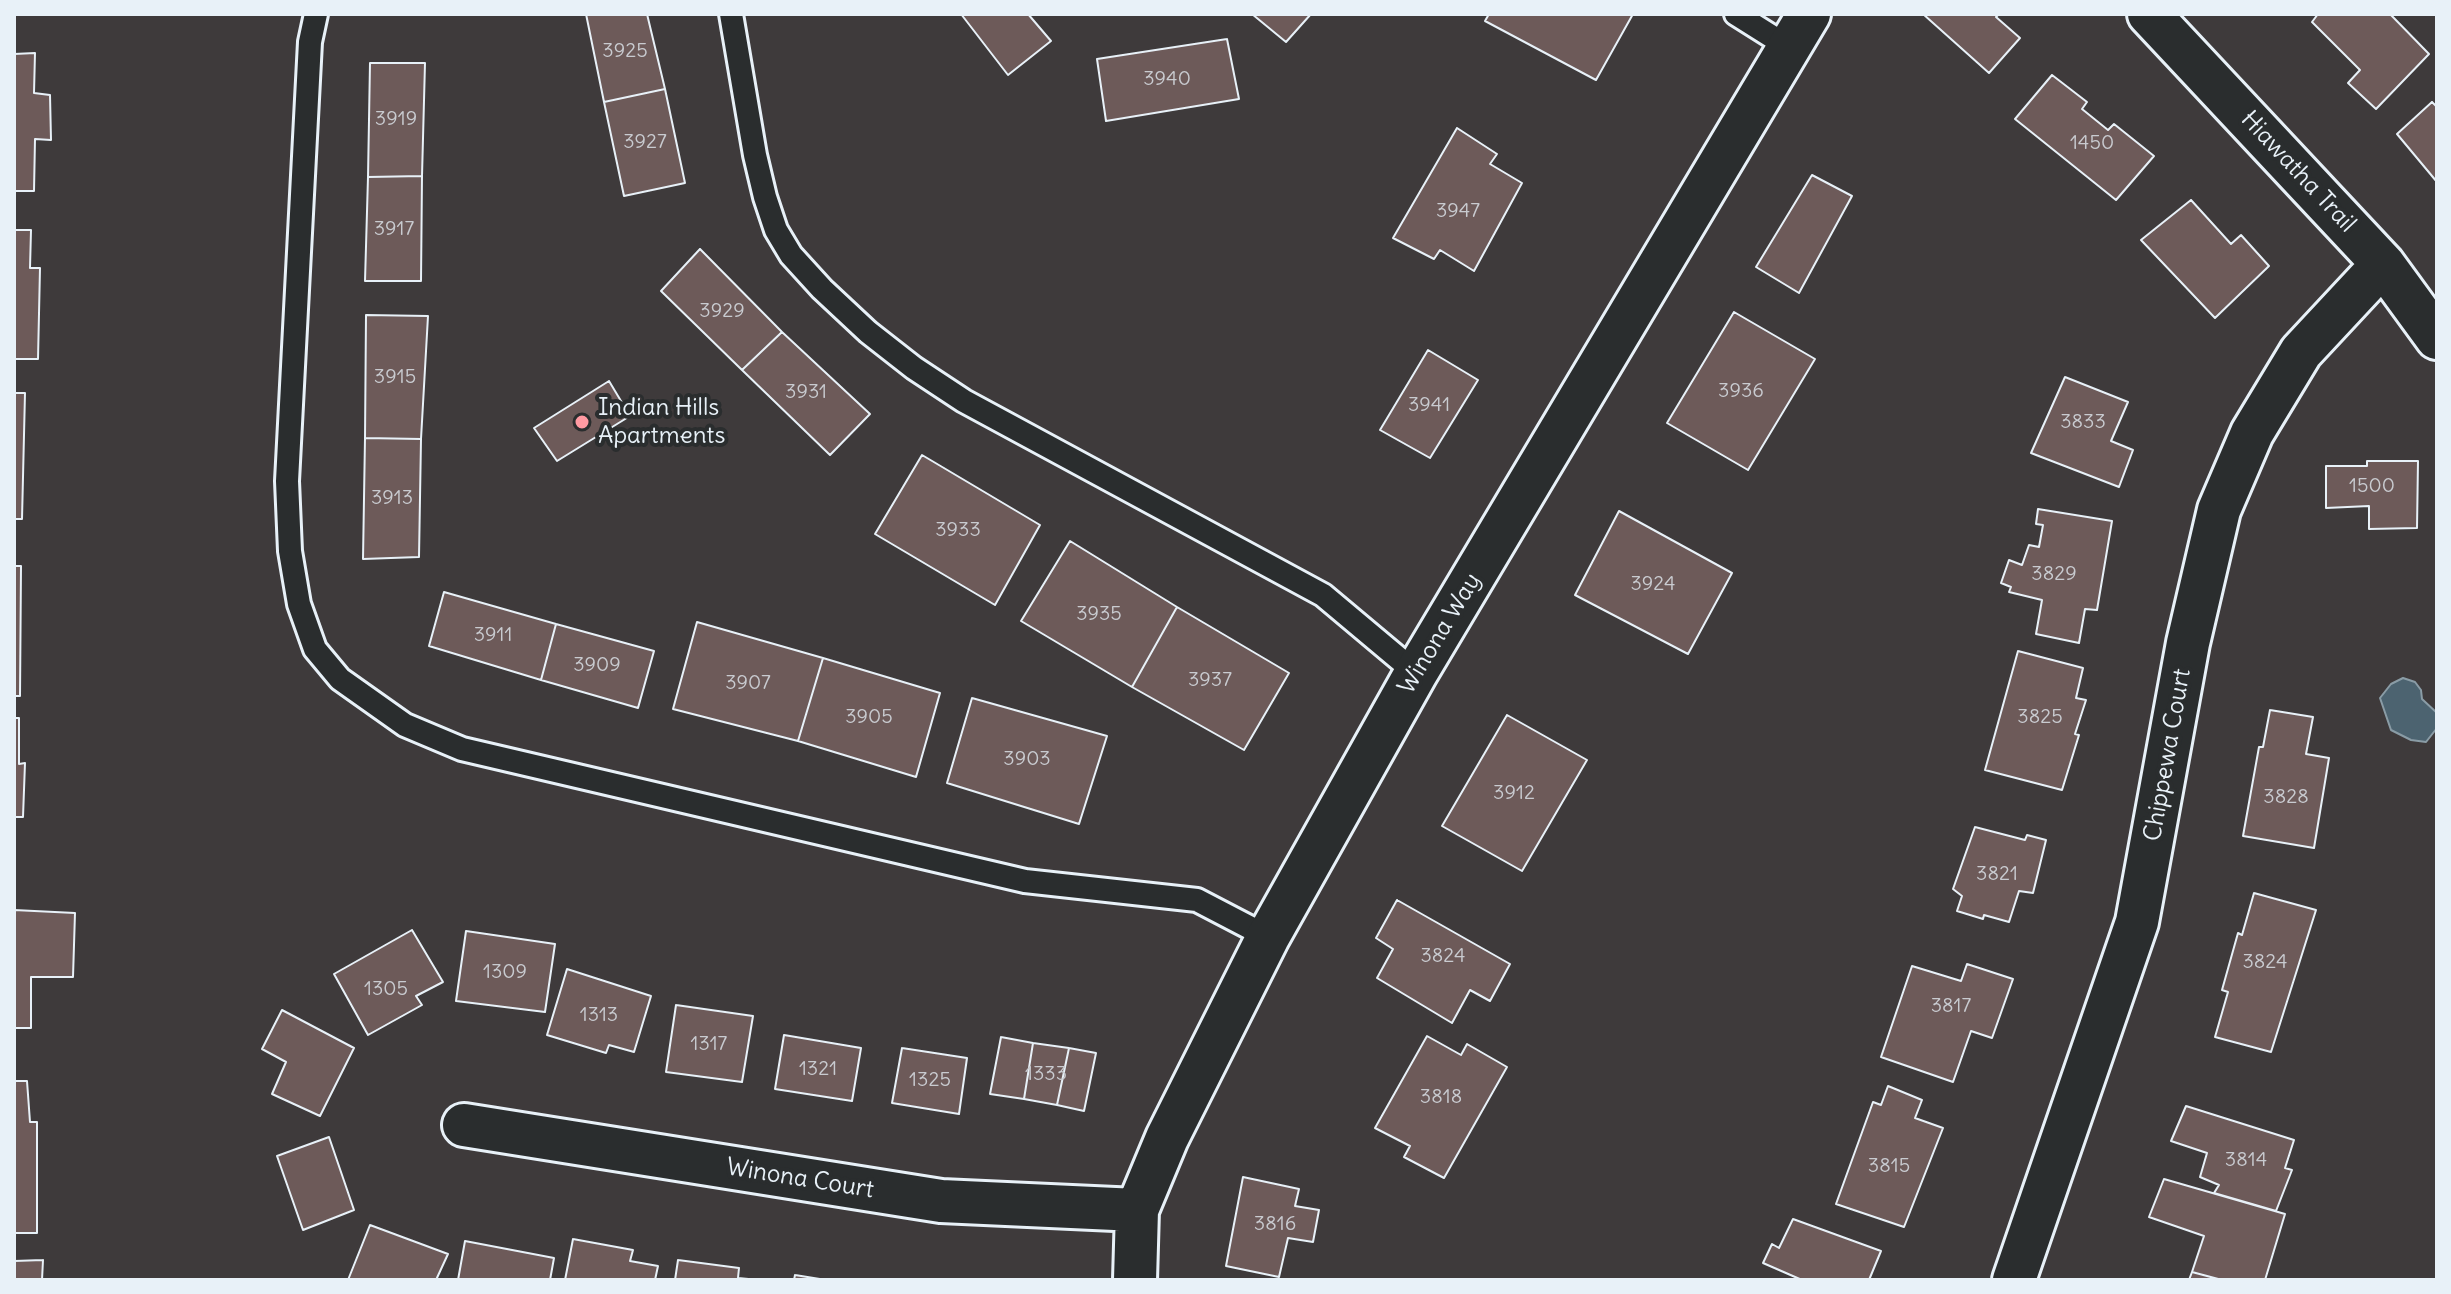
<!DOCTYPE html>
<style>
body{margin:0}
#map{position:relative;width:2451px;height:1294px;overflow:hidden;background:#3e3a3b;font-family:Delius,sans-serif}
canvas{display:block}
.frame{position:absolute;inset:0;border:16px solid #e8f1f8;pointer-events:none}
</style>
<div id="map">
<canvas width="2451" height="1294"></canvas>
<div class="frame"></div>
</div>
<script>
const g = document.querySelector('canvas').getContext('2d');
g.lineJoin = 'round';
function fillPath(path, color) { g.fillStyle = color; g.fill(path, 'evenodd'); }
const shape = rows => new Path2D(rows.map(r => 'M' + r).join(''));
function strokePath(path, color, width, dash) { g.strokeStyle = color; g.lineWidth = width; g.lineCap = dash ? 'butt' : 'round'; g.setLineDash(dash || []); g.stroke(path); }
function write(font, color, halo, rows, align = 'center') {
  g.font = font + ' Delius,sans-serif'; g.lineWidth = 8; g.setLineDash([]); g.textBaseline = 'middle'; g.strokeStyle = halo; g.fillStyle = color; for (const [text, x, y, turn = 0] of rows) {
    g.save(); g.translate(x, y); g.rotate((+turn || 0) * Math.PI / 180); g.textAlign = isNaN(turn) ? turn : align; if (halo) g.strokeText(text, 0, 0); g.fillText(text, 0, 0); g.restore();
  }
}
const water = shape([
 [2403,678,2415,682,2421,690,2422,699,2437,713,2437,728,2426,742,2411,740,2391,730,2380,698,2391,684,2403,678]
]);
const building = shape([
 [586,14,647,14,665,89,604,102,586,14],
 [961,14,1028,14,1051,41,1008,75,961,14],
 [1252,14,1311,14,1286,42,1252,14],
 [1489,14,1633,14,1596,80,1485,21,1489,14],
 [1923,14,1999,14,1996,17,2020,38,1989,73,1923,14],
 [2318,14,2390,14,2429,54,2376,109,2348,83,2360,70,2312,22,2318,14],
 [1227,39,1239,99,1106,121,1097,59,1227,39],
 [35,53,34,93,50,95,51,140,35,139,34,191,14,191,14,54,35,53],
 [370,63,425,63,422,176,368,177,370,63],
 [2052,75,2087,102,2082,109,2108,130,2114,124,2154,156,2116,200,2015,119,2052,75],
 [665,89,685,183,624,196,604,102,665,89],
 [2432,102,2437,107,2437,182,2397,134,2432,102],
 [1457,128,1497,154,1490,164,1522,183,1474,271,1440,250,1434,259,1393,238,1457,128],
 [1812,175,1852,196,1799,293,1756,267,1812,175],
 [422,176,421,281,365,281,368,177,422,176],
 [2191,200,2231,244,2241,235,2269,266,2215,318,2141,240,2191,200],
 [14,230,31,230,30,268,40,268,38,359,14,359,14,230],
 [700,249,782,332,742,370,661,291,700,249],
 [1734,312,1815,359,1748,470,1667,423,1734,312],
 [366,315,428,316,421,439,365,438,366,315],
 [782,332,870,414,830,455,742,370,782,332],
 [1428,350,1478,380,1430,458,1380,430,1428,350],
 [2065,377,2128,402,2111,441,2133,450,2119,487,2031,453,2065,377],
 [609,381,630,416,557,461,534,428,609,381],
 [14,393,25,393,22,519,14,519,14,393],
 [365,438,421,439,419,557,363,559,365,438],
 [922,455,1040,525,995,605,875,534,922,455],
 [2367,461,2418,461,2417,528,2369,529,2369,506,2326,508,2326,466,2367,466,2367,461],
 [2038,509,2112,521,2097,610,2085,609,2079,643,2036,634,2042,600,2009,592,2011,587,2001,583,2009,560,2022,565,2029,545,2039,547,2043,525,2036,524,2038,509],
 [1619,511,1732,573,1688,654,1575,595,1619,511],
 [1070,541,1177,607,1132,687,1021,621,1070,541],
 [14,566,21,566,20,696,14,696,14,566],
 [444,592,556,624,541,680,429,646,444,592],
 [1177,607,1289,673,1244,750,1132,687,1177,607],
 [697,622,823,658,798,741,673,709,697,622],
 [556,624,654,651,638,708,541,680,556,624],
 [2018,651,2083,668,2076,698,2086,700,2075,734,2079,735,2062,790,1985,770,2018,651],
 [823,658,940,693,916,777,798,741,823,658],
 [972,698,1107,736,1079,824,947,783,972,698],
 [2270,710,2313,717,2306,754,2329,758,2314,848,2243,836,2259,747,2263,747,2270,710],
 [1507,715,1587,760,1522,871,1442,826,1507,715],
 [14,718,19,718,19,764,25,763,23,817,14,817,14,718],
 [1975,827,2025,840,2027,835,2046,840,2033,893,2019,891,2009,922,1984,915,1983,919,1957,911,1962,896,1953,889,1975,827],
 [2254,893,2316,910,2271,1052,2215,1037,2228,992,2222,990,2238,933,2242,935,2254,893],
 [1397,900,1510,964,1490,1001,1470,990,1452,1023,1377,978,1393,949,1376,938,1397,900],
 [14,910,75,913,73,977,31,977,31,1028,14,1028,14,910],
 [412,930,443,982,416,996,422,1005,368,1035,334,974,412,930],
 [466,931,555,944,545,1012,456,1001,466,931],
 [1967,964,2013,979,1992,1038,1971,1031,1953,1082,1881,1057,1912,966,1961,981,1967,964],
 [567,969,651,996,634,1052,609,1045,606,1053,547,1035,567,969],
 [676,1005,753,1016,742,1082,666,1072,676,1005],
 [282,1010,354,1048,320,1116,272,1094,286,1062,262,1049,282,1010],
 [784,1035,861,1048,852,1101,775,1089,784,1035],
 [1427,1036,1461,1055,1467,1044,1507,1067,1444,1178,1404,1157,1410,1146,1375,1128,1427,1036],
 [1001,1037,1033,1043,1024,1099,990,1094,1001,1037],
 [1033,1043,1069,1048,1057,1105,1024,1099,1033,1043],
 [902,1048,967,1058,959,1114,892,1103,902,1048],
 [1069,1048,1096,1053,1084,1111,1057,1105,1069,1048],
 [14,1081,27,1081,30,1122,37,1122,37,1233,14,1233,14,1081],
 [1888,1086,1922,1100,1915,1118,1943,1128,1904,1227,1836,1204,1873,1102,1881,1105,1888,1086],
 [2186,1106,2294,1140,2285,1168,2292,1170,2276,1211,2214,1193,2219,1185,2200,1177,2207,1153,2171,1141,2186,1106],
 [329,1137,354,1210,303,1230,277,1156,329,1137],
 [1243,1177,1299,1189,1295,1206,1319,1210,1313,1242,1288,1238,1279,1277,1226,1266,1243,1177],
 [2164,1179,2285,1214,2265,1280,2222,1280,2192,1272,2204,1236,2149,1217,2164,1179],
 [1793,1219,1881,1251,1869,1280,1802,1280,1763,1263,1772,1244,1779,1248,1793,1219],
 [370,1225,448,1254,436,1280,348,1280,370,1225],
 [573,1239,633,1250,630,1261,658,1266,655,1280,565,1280,573,1239],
 [465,1241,554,1258,550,1280,458,1280,465,1241],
 [43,1260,42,1280,14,1280,14,1261,43,1260],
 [678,1260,739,1268,738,1278,759,1280,675,1280,678,1260],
 [2192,1272,2222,1280,2189,1280,2192,1272],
 [795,1275,826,1280,794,1280,795,1275]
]);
const service = shape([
 [316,14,310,42,287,481,290,551,299,604,315,649,340,679,405,725,462,749,1025,881,1197,900,1268,937],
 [731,14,755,155,765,197,776,230,791,255,822,289,868,332,914,368,964,401,1323,595,1416,673],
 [1736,14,1790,48]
]);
const minor = shape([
 [2149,14,2383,264,2437,338],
 [464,1125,941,1201,1137,1210],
 [1135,1280,1137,1210,1167,1138,1268,937,1416,673,1809,14],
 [2014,1280,2137,922,2188,643,2219,510,2252,433,2301,352,2383,264]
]);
const markers = [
 [582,422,8,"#ff9aa2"]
];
const numberNames = [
 ["3925",625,51],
 ["3940",1167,79],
 ["3919",396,119],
 ["3927",645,142],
 ["1450",2092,143],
 ["3947",1458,211],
 ["3917",394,229],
 ["3929",722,311],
 ["3915",395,377],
 ["3936",1741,391],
 ["3931",806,392],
 ["3941",1429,405],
 ["3833",2083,422],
 ["1500",2372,486],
 ["3913",392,498],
 ["3933",958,530],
 ["3829",2054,574],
 ["3924",1653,584],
 ["3935",1099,614],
 ["3911",493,635],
 ["3909",597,665],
 ["3937",1210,680],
 ["3907",748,683],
 ["3905",869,717],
 ["3825",2040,717],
 ["3903",1027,759],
 ["3912",1514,793],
 ["3828",2286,797],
 ["3821",1997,874],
 ["3824",1443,956],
 ["3824",2265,962],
 ["1309",505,972],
 ["1305",386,989],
 ["3817",1951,1006],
 ["1313",599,1015],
 ["1317",709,1044],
 ["1321",818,1069],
 ["1333",1046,1074],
 ["1325",930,1080],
 ["3818",1441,1097],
 ["3814",2246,1160],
 ["3815",1889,1166],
 ["3816",1275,1224]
];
const streetNames = [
 ["Hiawatha Trail",2298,172,47],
 ["Winona Way",1440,634,-59],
 ["Chippewa Court",2168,755,-80],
 ["Winona Court",800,1179,9]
];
const poiNames = [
 ["Indian Hills",598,408],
 ["Apartments",598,436]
];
fillPath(water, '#4c6370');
strokePath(water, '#8a9ca6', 2);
fillPath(building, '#6d5a59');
strokePath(building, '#e8f1f8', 2);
strokePath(service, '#e8f1f8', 28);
strokePath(minor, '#e8f1f8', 48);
strokePath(service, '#2a2d2e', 22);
strokePath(minor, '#2a2d2e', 42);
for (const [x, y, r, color] of markers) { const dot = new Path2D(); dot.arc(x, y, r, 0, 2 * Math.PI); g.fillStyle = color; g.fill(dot); strokePath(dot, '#2a2d2e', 3); }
write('20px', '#c9cbd0', null, numberNames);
write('24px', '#e8f1f8', '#2a2d2e', streetNames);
write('24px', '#e8f1f8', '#2a2d2e', poiNames, 'left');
</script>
